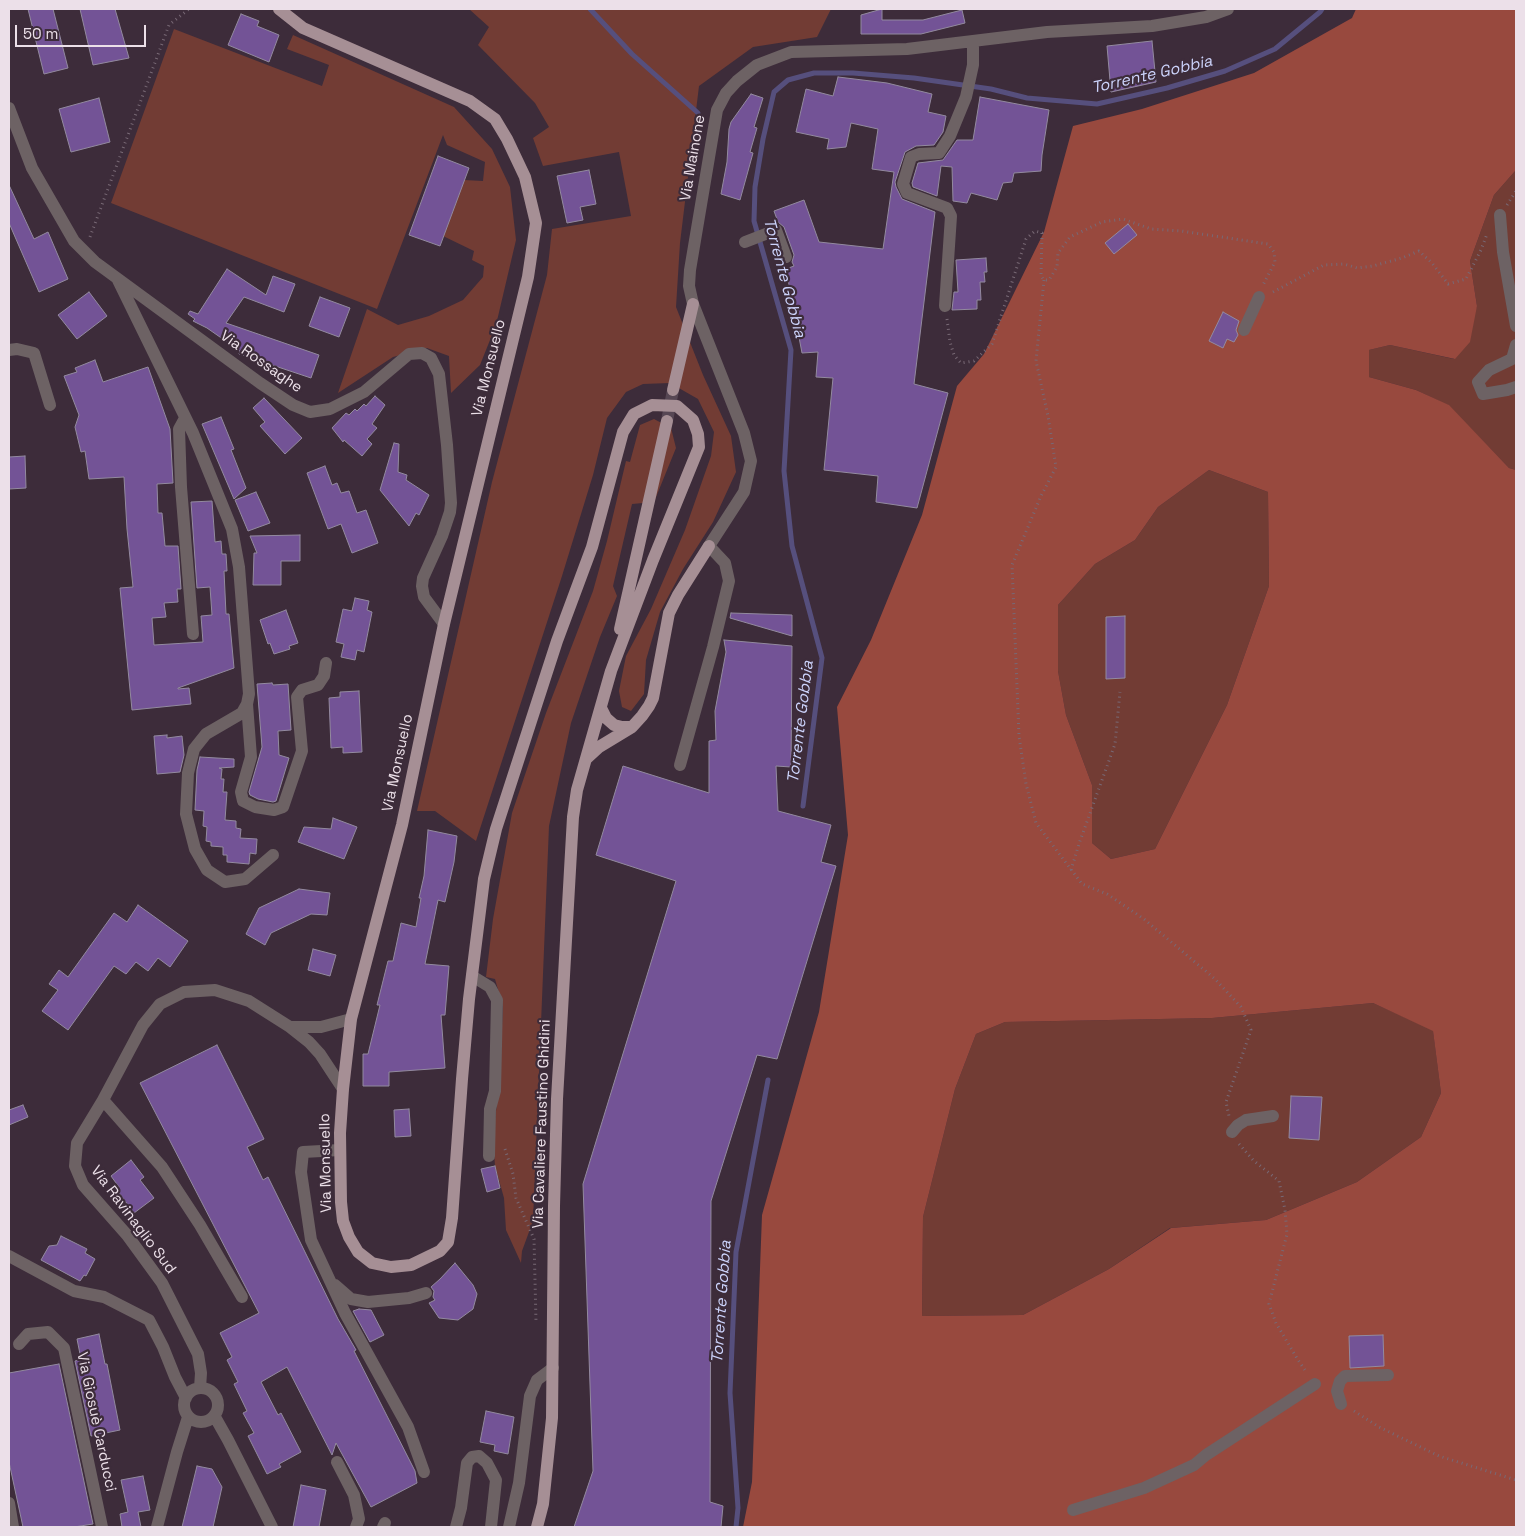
<!DOCTYPE html>
<meta charset="utf-8">
<style>
body{margin:0}
#map{position:relative;width:1525px;height:1536px;overflow:hidden;background:#3d2c3a;font-family:"Space Grotesk",sans-serif}
canvas{display:block}
.frame{position:absolute;inset:0;border:10px solid #ece0e9;pointer-events:none}
.scale{position:absolute;left:15px;top:25px;width:131px;height:22px;box-sizing:border-box;border:2px solid #ece0e9;border-top:0;padding-left:6px;font-size:15px;line-height:18px;white-space:nowrap;color:#ece0e9;-webkit-text-stroke:4px #3d2c3a;paint-order:stroke}
</style>
<div id="map">
<canvas width="1525" height="1536"></canvas>
<div class="frame"></div>
<div class="scale">50 m</div>
</div>
<script>
const g = document.querySelector('canvas').getContext('2d');
g.lineJoin = 'round';
function fillPath(path, color) { g.fillStyle = color; g.fill(path, 'evenodd'); }
const shape = rows => new Path2D(rows.map(r => 'M' + r).join(''));
function strokePath(path, color, width, dash) { g.strokeStyle = color; g.lineWidth = width; g.lineCap = dash ? 'butt' : 'round'; g.setLineDash(dash || []); g.stroke(path); }
function write(font, color, halo, rows, align = 'center') {
  g.font = font + ' "Space Grotesk",sans-serif'; g.lineWidth = 4.5; g.setLineDash([]); g.textBaseline = 'middle'; g.strokeStyle = halo; g.fillStyle = color; for (const [text, x, y, turn = 0] of rows) {
    g.save(); g.translate(x, y); g.rotate((+turn || 0) * Math.PI / 180); g.textAlign = isNaN(turn) ? turn : align; if (halo) g.strokeText(text, 0, 0); g.fillText(text, 0, 0); g.restore();
  }
}
const green = shape([
 [469,9,831,9,817,37,753,47,699,86,680,243,676,307,703,375,731,436,736,472,713,522,683,569,660,612,646,660,644,694,631,711,622,707,619,691,626,656,651,609,685,530,711,456,714,432,698,399,670,383,643,384,626,392,607,418,593,475,562,576,476,841,435,811,417,811,492,482,547,275,552,229,631,216,619,152,543,166,533,138,549,127,535,103,478,45,489,27],
 [174,29,322,86,329,65,287,49,293,35,454,107,492,149,510,187,516,240,496,325,480,365,451,393,449,356,427,348,393,357,338,393,367,309,398,325,429,316,463,300,483,277,484,266,472,260,474,251,443,236,464,180,483,181,485,162,447,145,443,135,377,309,111,203],
 [1516,170,1516,470,1509,468,1448,405,1416,390,1369,377,1369,350,1390,345,1454,359,1477,306,1470,261,1494,195],
 [654,419,671,428,676,448,654,502,632,504,613,586,617,596,600,637,571,723,549,826,533,1221,522,1251,521,1263,506,1230,504,1198,495,1166,493,1138,499,1084,503,1007,495,979,486,977,493,919,512,813,546,713,593,591,607,541,626,461,630,462,640,425],
 [1209,470,1268,492,1269,586,1227,705,1155,849,1111,859,1092,843,1092,785,1066,715,1058,671,1058,605,1095,564,1135,540,1158,507],
 [1373,1003,1433,1030,1441,1093,1421,1137,1357,1182,1266,1220,1170,1228,1109,1269,1023,1315,922,1316,923,1217,955,1089,976,1034,1005,1022,1212,1018]
]);
const forest = shape([
 [1356,9,1516,9,1516,170,1494,195,1470,261,1477,306,1470,342,1455,359,1390,345,1369,350,1369,377,1416,390,1449,405,1509,468,1516,470,1516,1527,743,1527,752,1482,762,1215,819,1012,848,835,837,707,871,640,922,515,957,386,984,354,1044,232,1073,126,1142,109,1254,73,1352,18],
 [1209,470,1268,492,1269,586,1227,705,1155,849,1111,859,1092,843,1092,785,1066,715,1058,671,1058,605,1095,564,1135,540,1158,507],
 [1373,1003,1433,1031,1441,1093,1421,1137,1357,1182,1266,1220,1171,1228,1109,1269,1023,1315,922,1316,923,1217,955,1089,976,1034,1005,1022,1212,1018]
]);
const stream = shape([
 [590,9,632,54,698,113],
 [803,806,822,658,792,546,784,471,791,350,754,221,755,187,763,139,774,92,788,80,814,73,853,73,914,78,991,89,1027,98,1097,104,1167,88,1225,71,1275,49,1320,12,1322,9],
 [736,1527,738,1508,730,1393,736,1252,768,1080]
]);
const building = shape([
 [28,9,53,9,68,68,44,74,28,9],
 [80,9,115,9,129,58,93,65,80,9],
 [882,9,882,20,923,20,962,10,965,23,921,34,861,34,861,15,882,9],
 [241,14,259,21,257,26,279,35,269,62,228,45,241,14],
 [1152,41,1156,82,1111,92,1107,46,1152,41],
 [838,77,887,83,932,94,928,112,946,116,943,132,934,145,916,146,905,152,895,182,896,187,902,199,935,212,914,384,948,393,917,508,876,502,878,476,824,470,833,378,816,377,818,352,802,353,786,269,794,266,792,262,794,255,784,227,778,222,774,211,804,200,819,242,883,249,894,172,872,169,878,129,851,123,846,147,827,149,829,139,796,132,806,89,833,96,838,77],
 [751,94,763,98,754,127,757,128,750,152,753,153,740,200,721,194,727,162,729,129,731,122,751,94],
 [980,97,1049,110,1042,155,1041,171,1014,173,1012,182,1003,183,997,200,971,193,967,203,953,201,952,167,941,166,937,196,913,187,912,183,918,163,943,160,957,140,973,140,980,97],
 [99,98,110,142,71,152,59,109,99,98],
 [438,156,469,168,440,246,409,235,438,156],
 [589,170,596,204,580,207,583,220,567,223,557,176,589,170],
 [9,185,34,239,48,232,68,279,39,292,9,223,9,185],
 [1128,224,1137,235,1114,254,1105,243,1128,224],
 [986,258,987,272,984,272,985,282,980,282,981,300,977,300,977,309,952,310,954,292,958,292,956,260,986,258],
 [227,269,266,295,273,276,295,284,284,312,244,297,226,323,319,355,311,378,239,354,240,351,207,328,193,321,195,319,188,314,190,311,198,314,227,269],
 [89,292,107,316,77,339,58,315,89,292],
 [320,297,350,308,339,337,309,326,320,297],
 [1223,312,1239,321,1236,330,1238,335,1234,342,1227,339,1223,348,1209,341,1223,312],
 [95,360,103,382,148,367,170,429,173,483,157,484,158,513,162,513,165,546,178,546,181,589,177,589,178,602,164,603,166,617,152,618,154,645,203,642,201,616,212,615,210,587,197,588,191,502,212,501,215,542,221,541,222,554,226,554,227,571,224,571,226,614,229,614,234,668,178,688,178,689,189,688,191,704,132,710,120,588,133,587,127,529,124,477,89,479,85,451,81,452,75,427,79,415,64,376,77,372,75,368,95,360],
 [375,396,385,405,372,424,377,428,367,439,372,444,362,456,344,440,343,442,332,428,346,413,349,415,355,409,357,411,364,404,366,406,375,396],
 [264,398,302,438,285,454,260,426,265,422,253,408,264,398],
 [221,417,234,449,231,450,246,488,234,499,202,424,221,417],
 [394,443,399,444,398,472,407,475,406,480,429,495,419,515,416,513,409,526,380,490,394,443],
 [25,456,26,488,9,489,9,457,25,456],
 [325,466,332,485,337,483,341,493,349,491,357,513,366,510,378,543,352,553,341,524,328,529,307,473,325,466],
 [256,492,270,523,248,531,235,500,256,492],
 [300,535,300,561,281,561,281,585,253,585,254,553,257,553,250,536,300,535],
 [355,598,369,601,367,610,372,612,364,652,357,650,355,660,341,657,344,644,336,642,343,609,352,611,355,598],
 [286,610,298,643,289,646,290,649,274,654,270,643,268,644,260,620,286,610],
 [731,613,792,615,792,636,730,618,731,613],
 [1125,616,1125,678,1106,679,1106,617,1125,616],
 [724,640,792,646,791,767,776,766,778,811,831,825,821,862,836,866,777,1059,757,1055,711,1201,710,1502,723,1506,721,1527,574,1527,593,1471,583,1184,676,881,596,855,623,766,709,793,709,741,716,740,715,711,726,652,724,640],
 [272,683,273,685,288,684,291,730,278,731,279,755,289,758,276,801,273,802,258,799,250,795,249,792,262,747,257,684,272,683],
 [359,691,362,752,343,753,343,747,331,748,329,698,340,697,340,692,359,691],
 [167,735,167,738,182,736,184,755,180,772,157,774,154,736,167,735],
 [200,757,234,759,234,767,219,768,222,769,221,779,224,779,223,792,227,792,225,820,236,821,236,828,241,829,240,838,257,839,256,854,250,853,249,864,227,862,227,855,223,855,223,847,211,846,211,842,206,841,207,827,203,826,204,811,195,810,197,770,200,757],
 [333,818,357,827,344,859,298,842,304,827,331,829,333,818],
 [428,830,457,836,454,862,445,902,438,900,425,964,449,966,445,1015,441,1015,445,1068,389,1072,389,1086,363,1086,363,1054,368,1054,380,1005,377,1005,388,961,393,961,401,923,416,927,421,898,419,898,424,876,428,830],
 [299,889,330,893,327,915,311,914,271,933,265,945,246,934,259,908,299,889],
 [138,905,188,941,170,967,158,958,148,971,136,962,126,974,114,966,68,1030,42,1011,58,990,49,984,59,970,68,977,114,913,127,922,138,905],
 [313,949,336,955,330,976,308,970,313,949],
 [217,1045,264,1139,247,1147,263,1180,268,1177,338,1319,356,1350,354,1351,415,1471,417,1483,371,1507,336,1443,332,1455,287,1367,261,1382,278,1415,281,1413,301,1452,279,1464,281,1467,267,1474,248,1436,254,1433,243,1413,247,1411,234,1384,238,1382,227,1360,232,1357,220,1333,259,1313,140,1083,217,1045],
 [1291,1096,1322,1097,1319,1140,1289,1138,1291,1096],
 [23,1105,28,1117,9,1125,9,1110,23,1105],
 [409,1109,411,1136,395,1137,394,1110,409,1109],
 [131,1160,144,1177,140,1180,154,1198,134,1213,116,1189,119,1187,111,1176,131,1160],
 [495,1166,500,1188,487,1192,481,1169,495,1166],
 [61,1236,87,1249,85,1253,95,1259,86,1276,84,1275,80,1281,41,1260,49,1246,57,1245,61,1236],
 [455,1263,473,1285,477,1294,473,1309,458,1320,439,1318,429,1303,435,1300,433,1297,434,1291,431,1287,440,1279,455,1263],
 [359,1309,371,1310,384,1335,370,1342,353,1311,359,1309],
 [99,1334,105,1364,107,1364,120,1430,91,1436,75,1361,81,1359,77,1339,99,1334],
 [1383,1335,1384,1366,1350,1368,1349,1336,1383,1335],
 [59,1364,93,1524,74,1527,23,1527,9,1462,9,1373,59,1364],
 [486,1411,514,1417,508,1454,494,1451,495,1445,480,1442,486,1411],
 [197,1466,212,1469,222,1487,213,1527,182,1527,197,1466],
 [143,1476,150,1510,138,1512,141,1527,122,1527,120,1514,128,1512,121,1480,143,1476],
 [301,1485,326,1490,319,1527,293,1527,301,1485]
]);
const majorTunnel = shape([
 [667,421,673,390]
]);
const path = shape([
 [1507,205,1516,191],
 [90,237,169,25,189,9],
 [1044,280,1036,361,1048,416,1056,467,1041,496,1012,565,1019,736,1026,784,1036,823,1082,884,1107,894,1144,919,1215,979,1241,1007,1251,1030,1226,1102,1229,1116],
 [1273,292,1324,265,1344,264,1357,268,1373,266,1402,258,1419,251,1432,263,1448,284,1466,279,1481,250,1487,234],
 [947,319,950,342,954,355,961,363,974,361,992,344,1026,239,1035,231,1042,233,1041,276,1044,280,1049,280,1057,267,1058,253,1070,237,1102,222,1123,219,1151,229,1181,231,1268,244,1274,252,1275,262,1263,285],
 [1071,870,1080,841,1115,744,1120,692],
 [1239,1144,1253,1160,1279,1181,1285,1210,1287,1234,1269,1304,1276,1323,1298,1360,1307,1373],
 [505,1149,513,1174,516,1198,534,1239,536,1322],
 [1354,1411,1379,1427,1439,1456,1516,1480]
]);
const minor = shape([
 [9,108,32,168,74,241,95,262,260,383,293,405,310,412,330,409,364,392,409,354,422,353,431,358,439,374,447,445,451,503,450,512,442,536,423,578,422,586,424,597,444,624],
 [1500,215,1503,252,1516,326],
 [745,242,776,230,786,257],
 [118,280,193,433,232,529,239,567,249,694,247,704,242,713,206,734,194,749,188,773,186,814,195,849,207,870,225,882,245,879,273,855],
 [945,306,951,216,947,208,907,193,903,184,911,157,919,154,939,153,950,136,966,97,973,65,973,42],
 [1244,330,1259,297],
 [1516,345,1512,359,1489,370,1478,382,1483,394,1507,390,1516,387],
 [9,350,17,349,34,353,50,405],
 [185,418,179,429,181,487,193,634],
 [247,704,251,757,241,792,243,801,255,807,274,810,283,807,302,751,297,697,302,690,318,685,324,676,326,663],
 [680,765,713,647,729,581,725,563,709,546,744,492,751,461,744,433,693,304,689,286,690,270,717,110,726,93,737,81,757,65,791,52,907,49,1047,32,1152,26,1206,17,1228,9],
 [472,976,490,987,497,1000,495,1091,490,1109,489,1156],
 [290,1027,321,1027,351,1019],
 [103,1100,77,1143,75,1166,83,1185,127,1235,162,1283,198,1354,201,1373,200,1388],
 [1232,1132,1238,1125,1246,1120,1273,1116],
 [340,1150,303,1152,301,1172,311,1240,345,1313,408,1427,424,1472],
 [9,1256,74,1291,104,1297,149,1320,163,1347,175,1377,186,1398],
 [335,1285,351,1299,368,1302,409,1298,426,1293],
 [242,1297,200,1225,162,1167,103,1100,143,1025,160,1004,184,992,215,990,249,1001,290,1027,309,1042,320,1054,343,1089],
 [19,1344,28,1334,48,1332,64,1348,102,1527],
 '184 1405a17 17 0 1 1 34 0a17 17 0 1 1-34 0Z',
 [1341,1404,1337,1391,1340,1381,1345,1376,1388,1375],
 [215,1417,228,1440,272,1527],
 [337,1462,354,1495,359,1519,356,1527],
 [9,1503,13,1527],
 [1073,1510,1144,1488,1194,1465,1206,1455,1315,1384],
 [157,1527,177,1452,188,1417],
 [383,1527,385,1523],
 [456,1527,461,1508,467,1463,472,1457,479,1456,487,1463,496,1480,491,1527],
 [509,1527,519,1483,530,1396,537,1380,553,1368]
]);
const major = shape([
 [279,9,303,28,470,101,495,119,507,139,525,177,536,223,528,277,444,624,402,825,351,1019,343,1089,340,1133,341,1202,343,1221,349,1237,358,1252,372,1263,391,1267,411,1265,440,1251,448,1242,452,1218,462,1079,469,999,484,879,496,829,557,641,592,547,623,432,634,414,652,405,677,406,693,420,698,434,699,447,653,560,611,671,577,790,573,817,557,1099,554,1206,552,1418,543,1504,537,1527],
 [673,390,693,304],
 [620,629,667,421],
 [601,708,606,718,614,725,622,727,632,727],
 [587,758,599,747,632,727,642,716,649,706,653,698,669,613,678,595,709,546]
]);
const streetNames = [
 ["Via Mainone",693,158,-80],
 ["Via Rossaghe",261,362,35],
 ["Via Monsuello",489,368,-76],
 ["Via Monsuello",398,763,-78],
 ["Via Cavaliere Faustino Ghidini",542,1124,-88],
 ["Via Monsuello",326,1163,-91],
 ["Via Ravinaglio Sud",133,1220,53],
 ["Via Giosuè Carducci",96,1422,78]
];
const waterNames = [
 ["Torrente Gobbia",1152,75,-13],
 ["Torrente Gobbia",784,278,75],
 ["Torrente Gobbia",801,722,-83],
 ["Torrente Gobbia",722,1302,-86]
];
fillPath(green, '#723c34');
fillPath(forest, '#98493e');
strokePath(stream, '#564f7d', 5);
fillPath(building, '#735396');
strokePath(building, '#938a9f', 1);
strokePath(majorTunnel, '#574754', 12, [12, 6]);
strokePath(path, '#786975', 3, [1, 4]);
strokePath(minor, '#6d6264', 12);
strokePath(major, '#a68f95', 12);
write('15px', '#ece0e9', '#3d2c3a', streetNames);
write('italic 16px', '#ccd3fb', '#3d2c3a', waterNames);
</script>
